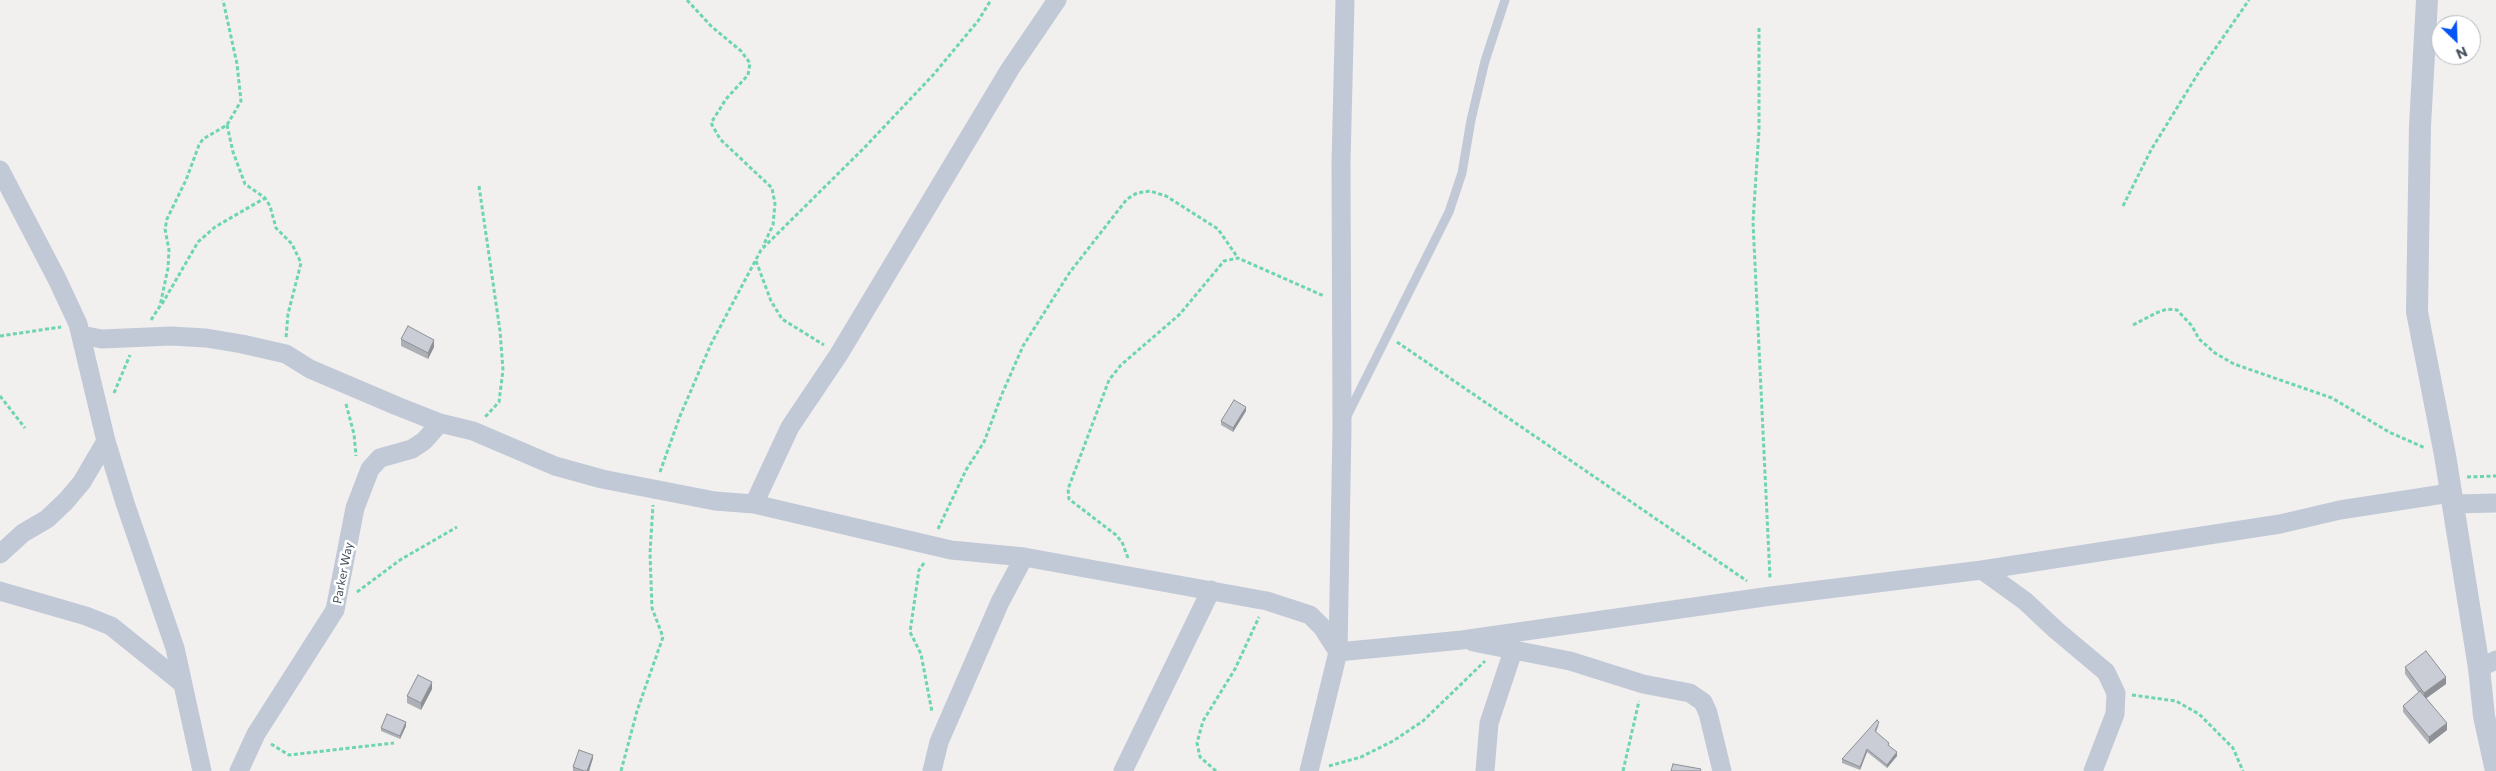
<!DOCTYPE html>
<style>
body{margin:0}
#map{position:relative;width:2496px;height:771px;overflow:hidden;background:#f2efef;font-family:Commissioner,sans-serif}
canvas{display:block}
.north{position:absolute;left:2431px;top:15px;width:50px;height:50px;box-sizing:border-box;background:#fff;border:1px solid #b5b9bf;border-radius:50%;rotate:156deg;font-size:14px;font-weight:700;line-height:20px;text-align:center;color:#45505f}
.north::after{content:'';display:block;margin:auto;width:18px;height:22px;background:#0554f5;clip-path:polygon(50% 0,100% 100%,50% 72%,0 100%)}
</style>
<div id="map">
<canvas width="2496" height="771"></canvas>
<div class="north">N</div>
</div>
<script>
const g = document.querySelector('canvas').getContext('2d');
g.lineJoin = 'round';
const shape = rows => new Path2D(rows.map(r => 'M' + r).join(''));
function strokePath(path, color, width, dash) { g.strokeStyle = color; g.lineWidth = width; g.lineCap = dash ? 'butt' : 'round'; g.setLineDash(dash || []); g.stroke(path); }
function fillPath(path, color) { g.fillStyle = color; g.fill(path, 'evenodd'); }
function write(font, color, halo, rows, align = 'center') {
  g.font = font + ' Commissioner,sans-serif'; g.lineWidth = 5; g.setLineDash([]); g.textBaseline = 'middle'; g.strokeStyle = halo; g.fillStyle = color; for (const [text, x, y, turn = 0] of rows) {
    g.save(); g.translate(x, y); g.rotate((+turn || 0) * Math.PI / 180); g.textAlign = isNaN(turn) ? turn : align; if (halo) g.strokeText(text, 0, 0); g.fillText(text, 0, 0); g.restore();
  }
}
const path = shape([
 [687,0,711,26,741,51,750,63,748,75,726,99,711,123,720,139,772,188,775,204,773,225,763,246],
 [1759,28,1759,130,1753,222,1770,578],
 [227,125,233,152,245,184,265,198,270,206,276,228,292,244,301,263,288,314,286,338],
 [479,186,500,331,503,370,499,402,485,417],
 [2123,206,2151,150,2199,72,2249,0],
 [756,261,771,301,782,319,824,345],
 [162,304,198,242,215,227,265,198],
 [151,320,160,306,168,268,169,250,165,229,167,219,186,180,199,145,203,139,227,125,241,101,237,64,223,0],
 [2133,325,2156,313,2167,309,2177,310,2192,326,2199,339,2215,353,2234,364,2332,398,2389,432,2425,448],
 [0,336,61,327],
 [1397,342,1747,581],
 [114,393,130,355],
 [0,396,25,428],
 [346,404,354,434,356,456],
 [660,472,680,416,711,344,761,250,865,147,934,74,978,21,991,0],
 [2467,477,2496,476],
 [938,529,966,470,984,442,1002,394,1023,346,1070,272,1127,199,1137,193,1150,191,1166,196,1218,229,1238,258],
 [1128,558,1122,542,1116,535,1069,499,1068,489,1109,380,1121,365,1180,314,1224,261,1238,258,1324,296],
 [924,563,919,570,910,632,921,654,932,712],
 [357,592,400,560,457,527],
 [2132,695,2176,701,2199,714,2233,748,2243,771],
 [271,744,289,755,394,743],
 [1329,766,1361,757,1393,741,1423,721,1485,661],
 [621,771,637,711,663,637,652,608,650,553,653,505],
 [1216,771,1200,757,1197,743,1203,721,1235,669,1259,617],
 [1623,771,1639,701]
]);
const service = shape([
 [1346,418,1449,212,1462,173,1471,120,1485,61,1505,0]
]);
const minor = shape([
 [0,170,57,279,78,324,106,441,125,503,175,648,202,771],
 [81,335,102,339,171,336,206,338,242,344,286,354,310,369,397,406,440,423,473,431,555,466,602,479,715,501,754,504,951,550,1024,557,1267,601,1310,615,1322,627,1338,652],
 [754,504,790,427,839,354,1010,69,1057,0],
 [2453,504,2496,503],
 [0,554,23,533,47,519,66,501,82,482,106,441],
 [1982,570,2025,601,2056,630,2106,672,2116,693,2115,714,2093,771],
 [0,591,86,616,111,626,182,683],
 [1473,642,1570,661,1643,684,1690,693,1703,702,1708,713,1722,771],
 [1338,652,1462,640,1771,596,1982,570,2280,524,2340,510,2450,493],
 [2479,668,2496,660],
 [239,771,256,734,335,610,355,508,370,469,380,458,412,449,424,441,440,423],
 [932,771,939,742,1000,602,1024,557],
 [1123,771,1211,590],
 [1309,771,1338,652,1342,427,1341,163,1345,0],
 [1485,771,1489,723,1513,651]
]);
const tertiary = shape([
 [2427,0,2420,126,2417,312,2445,455,2479,668,2484,716,2496,771]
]);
const wall = shape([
 [401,339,434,347,428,359,401,346],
 [1246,411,1233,432,1221,425,1221,421],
 [2405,667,2446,684,2426,698,2447,730,2429,744,2403,712,2403,706,2419,693,2405,674],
 [432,689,421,710,407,703,407,696],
 [1879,725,1876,732,1897,756,1887,768,1867,752,1860,770,1842,763,1842,759],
 [406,726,400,739,381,731,381,728],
 [593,758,589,771,573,771,573,767]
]);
const shadedWall = shape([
 [434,340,434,347,428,359,428,353],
 [1246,407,1246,411,1233,432,1233,428],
 [2446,677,2446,684,2424,700,2424,693],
 [432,682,432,689,421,710,421,703],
 [406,722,406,726,400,739,400,736],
 [2447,723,2447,730,2429,744,2429,737],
 [1867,749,1867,752,1860,770,1860,767],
 [1897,752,1897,756,1887,768,1887,765],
 [593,755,593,758,589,771,587,771]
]);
const building = shape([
 [408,326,434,340,428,353,401,339,408,326],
 [1234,400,1246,407,1233,428,1221,421,1234,400],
 [2426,651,2446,677,2424,693,2405,667,2426,651],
 [418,675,432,682,421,703,407,696,418,675],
 [2420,691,2447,723,2429,737,2403,706,2420,691],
 [387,714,406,722,400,736,381,728,387,714],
 [1877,720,1879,722,1875,731,1889,743,1888,745,1897,752,1887,765,1867,749,1860,767,1842,759,1877,720],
 [579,750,593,755,587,771,584,771,573,767,579,750],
 [1673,764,1701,769,1700,771,1671,771,1673,764]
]);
const streetNames = [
 ["Parker Way",343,573,-79]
];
strokePath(path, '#6dd6ad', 3, [4, 2.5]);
strokePath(service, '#c1c9d6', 9);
strokePath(minor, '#c1c9d6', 19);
strokePath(tertiary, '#c1c9d6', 22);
fillPath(wall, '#aeb0b7');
fillPath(shadedWall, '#8d9095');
fillPath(building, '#cacdd5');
strokePath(building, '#8d9095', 1);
write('12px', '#45505f', '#fff', streetNames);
</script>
